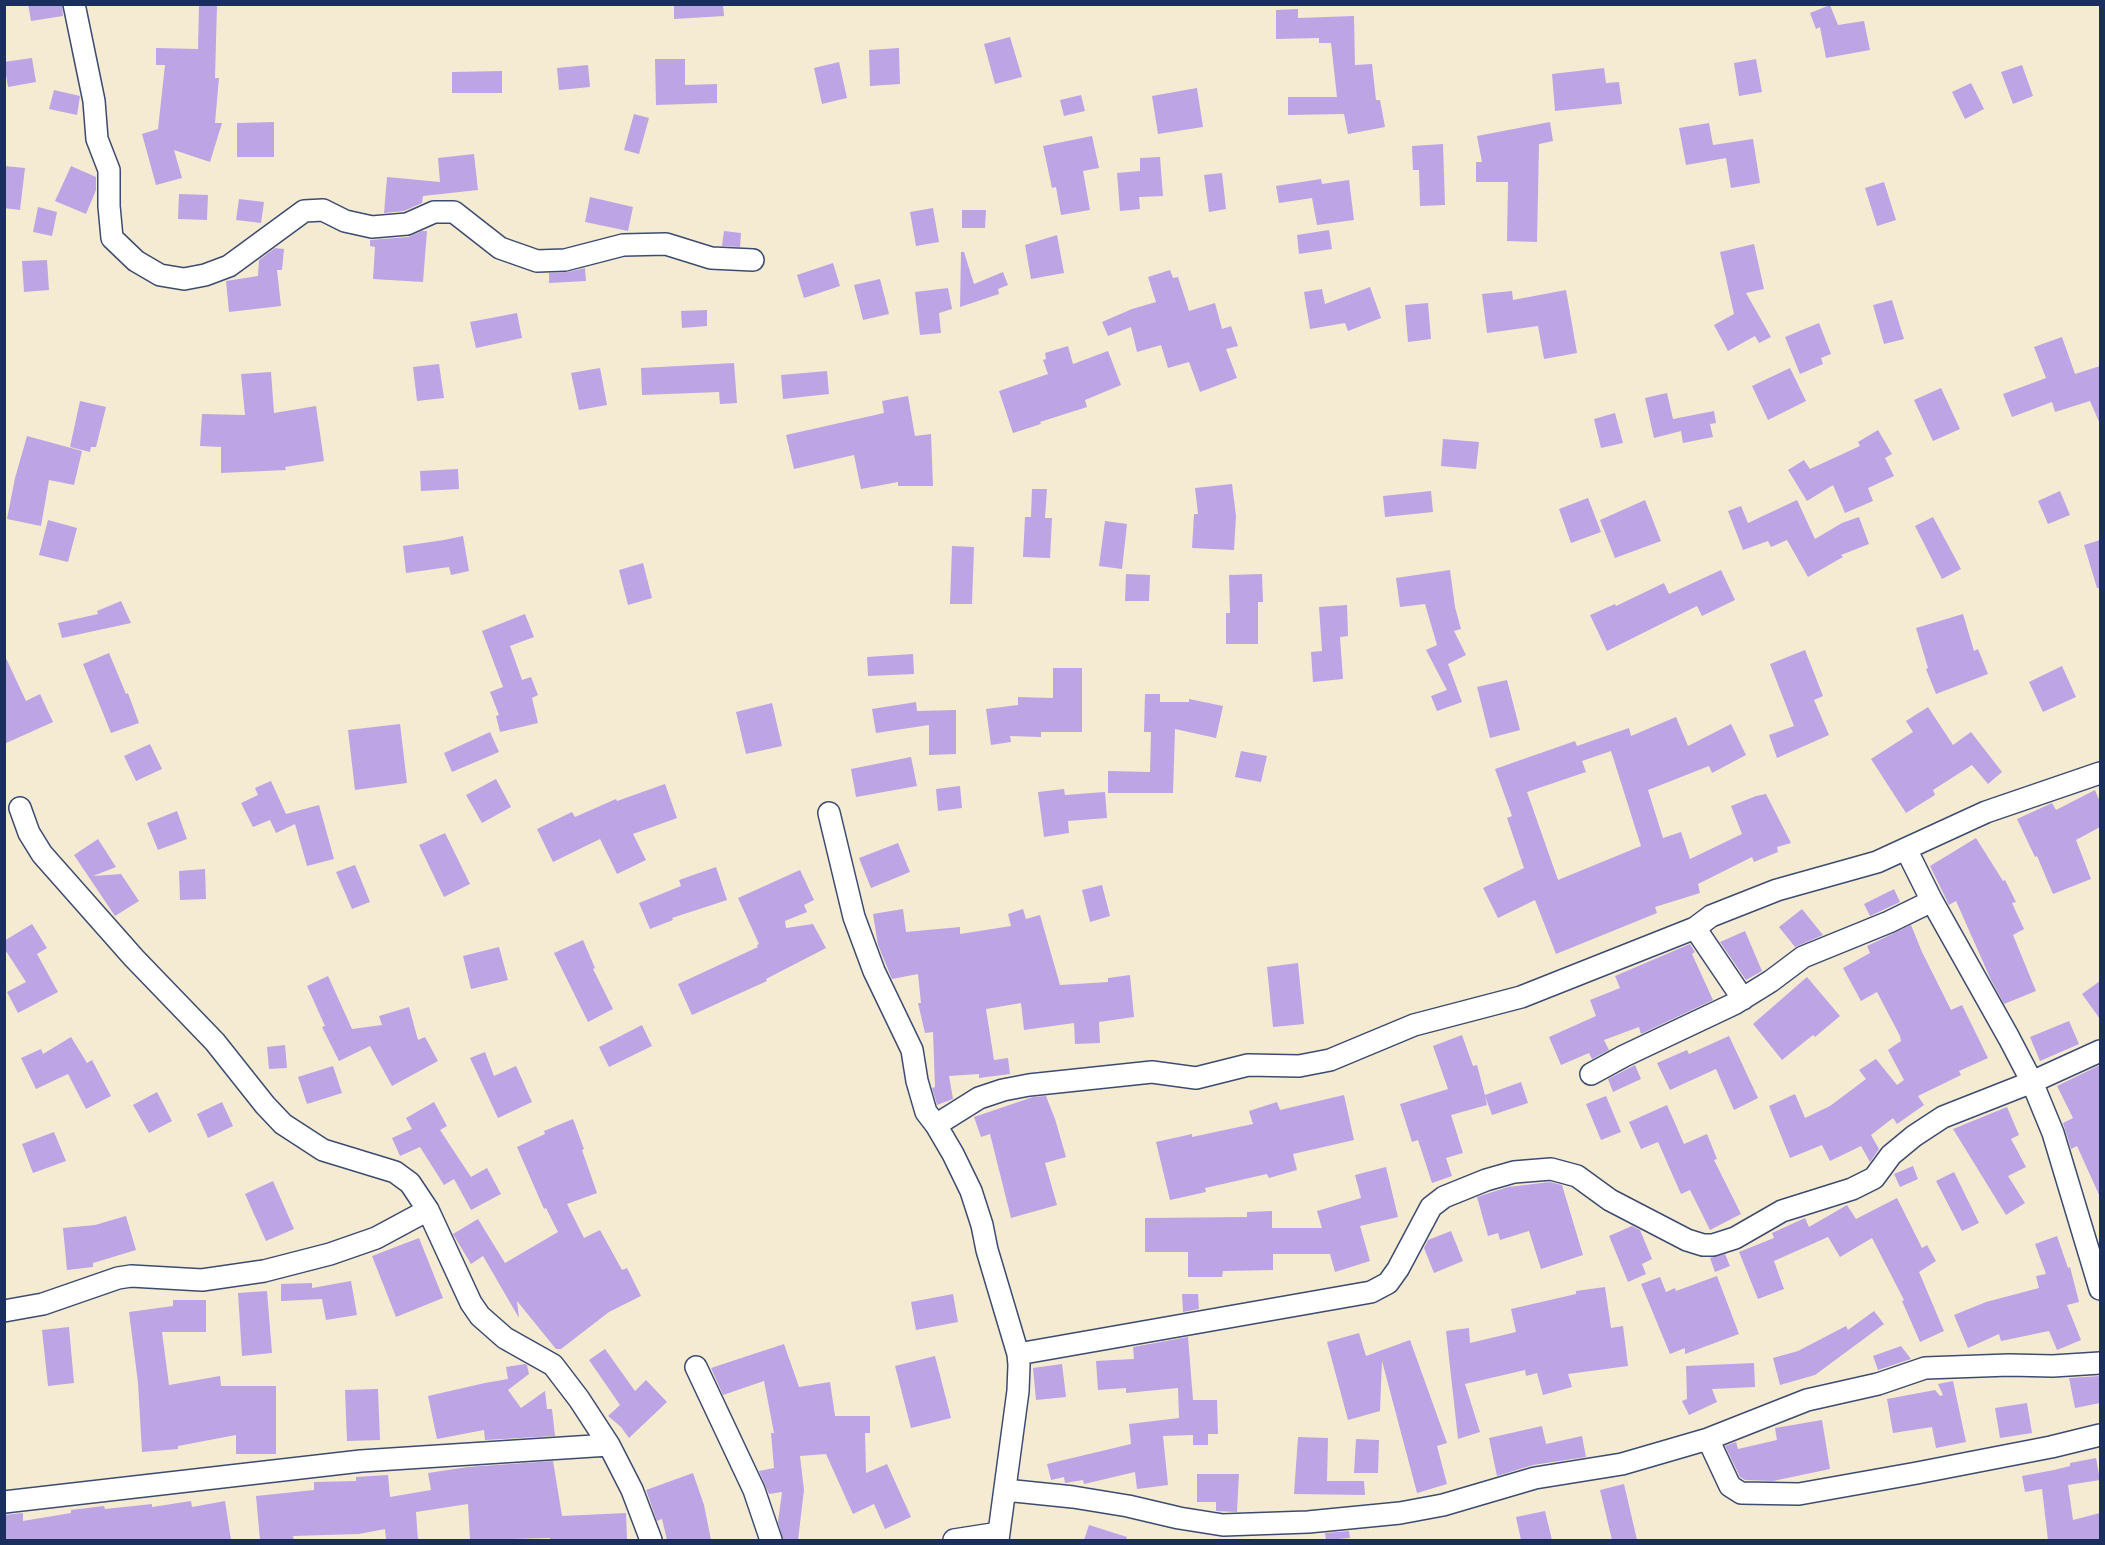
<!DOCTYPE html>
<style>
body{margin:0}
#map{position:relative;width:2105px;height:1545px;overflow:hidden;background:#f5ebd3;font-family:Caveat,sans-serif}
canvas{display:block}
.frame{position:absolute;inset:0;border:6px solid #1b2f5e;pointer-events:none}
</style>
<div id="map">
<canvas width="2105" height="1545"></canvas>
<div class="frame"></div>
</div>
<script>
const g = document.querySelector('canvas').getContext('2d');
g.lineJoin = 'round';
function fillPath(path, color) { g.fillStyle = color; g.fill(path, 'evenodd'); }
const shape = rows => new Path2D(rows.map(r => 'M' + r).join(''));
function strokePath(path, color, width, dash) { g.strokeStyle = color; g.lineWidth = width; g.lineCap = dash ? 'butt' : 'round'; g.setLineDash(dash || []); g.stroke(path); }
const building = shape([
 [28,4,62,4,63,16,31,21],
 [674,4,723,4,724,16,674,19],
 [199,5,217,5,215,78,219,78,215,123,222,123,210,162,174,150,182,178,156,185,142,134,158,129,165,65,156,65,156,48,198,49],
 [1830,5,1838,25,1864,21,1870,50,1826,58,1820,27,1816,29,1810,13],
 [1298,9,1298,18,1354,16,1355,65,1372,64,1376,100,1380,100,1385,127,1348,134,1344,114,1288,115,1288,97,1337,97,1331,43,1319,43,1319,38,1276,39,1276,10],
 [1010,37,1022,77,995,84,984,44],
 [899,48,900,84,870,86,869,50],
 [32,58,36,82,8,87,4,62],
 [655,59,685,59,685,85,717,84,717,103,656,105],
 [1756,59,1762,92,1739,96,1734,63],
 [839,62,847,98,822,104,814,68],
 [588,65,590,87,559,90,557,68],
 [2022,65,2033,96,2013,104,2001,72],
 [1604,68,1606,83,1619,82,1622,104,1555,111,1552,74],
 [502,71,502,93,452,93,452,72],
 [1971,83,1984,109,1965,119,1952,92],
 [1197,88,1203,127,1158,134,1152,96],
 [54,90,80,96,77,115,49,109],
 [1081,95,1085,111,1064,116,1060,100],
 [634,114,649,118,639,154,624,150],
 [274,122,274,157,237,157,237,123],
 [1550,122,1553,141,1539,144,1537,242,1507,241,1508,182,1476,182,1476,162,1482,162,1477,136],
 [1709,123,1713,145,1753,139,1760,183,1731,188,1726,158,1686,165,1679,128],
 [1092,136,1099,168,1083,171,1090,210,1061,215,1056,187,1052,188,1043,146],
 [1443,144,1445,205,1420,206,1419,170,1413,170,1412,146],
 [474,154,478,190,423,196,422,203,404,211,384,213,387,177,440,182,438,158],
 [1160,157,1163,196,1139,197,1140,209,1120,211,1117,173,1140,171,1140,158],
 [4,166,25,168,20,210,4,208],
 [71,166,96,177,96,190,86,214,55,201],
 [1222,173,1226,209,1209,212,1204,175],
 [1321,179,1322,184,1349,180,1354,220,1317,225,1312,198,1279,203,1276,186],
 [1884,182,1896,220,1877,226,1865,188],
 [179,194,208,195,207,220,178,219],
 [590,197,633,207,628,231,585,222],
 [239,199,264,202,261,223,236,220],
 [38,207,57,212,52,236,33,232],
 [933,208,939,242,916,246,910,212],
 [962,210,986,210,985,228,962,228],
 [1329,230,1332,249,1299,254,1297,235],
 [422,231,427,231,423,282,373,279,375,247,370,246,370,240,408,237],
 [724,231,741,233,740,247,722,246],
 [1057,235,1064,273,1031,279,1025,245],
 [1754,244,1764,289,1746,293,1771,337,1759,343,1755,336,1728,351,1714,325,1734,314,1720,252],
 [275,248,284,249,282,270,277,270,281,306,229,312,226,281,258,276,259,260],
 [961,252,964,252,974,284,1003,272,1008,285,998,289,999,294,960,307],
 [47,260,49,290,24,292,22,261],
 [833,263,840,286,804,298,797,275],
 [585,268,586,281,549,283,549,273,568,272],
 [1170,270,1173,278,1178,277,1189,311,1215,303,1222,329,1231,326,1238,346,1226,349,1237,378,1200,392,1189,362,1168,368,1161,345,1137,352,1131,327,1108,336,1102,322,1132,309,1156,302,1148,277],
 [880,279,889,314,863,320,854,285],
 [1370,287,1381,318,1348,331,1345,323,1310,329,1304,292,1322,289,1325,304],
 [948,288,952,309,939,313,941,333,920,335,915,292],
 [1566,290,1577,353,1544,359,1538,326,1487,333,1482,294,1512,291,1513,300],
 [1892,300,1904,339,1884,344,1873,305],
 [1428,303,1431,339,1408,342,1405,305],
 [707,310,707,326,682,328,681,311],
 [517,313,522,338,476,348,470,322],
 [1819,323,1831,354,1821,358,1823,364,1800,374,1785,337],
 [2062,337,2075,374,2100,366,2100,424,2090,401,2055,412,2052,402,2012,417,2003,394,2046,378,2034,347],
 [1068,346,1073,364,1108,351,1121,385,1085,400,1087,407,1040,422,1041,424,1013,433,999,391,1048,374,1043,360,1046,359,1045,353],
 [734,363,737,403,720,404,719,392,642,395,641,368],
 [439,364,444,398,417,401,413,367],
 [600,368,607,405,579,410,571,373],
 [1790,368,1806,401,1768,420,1752,386],
 [827,371,829,394,783,399,781,375],
 [271,372,274,413,316,406,324,461,285,467,286,470,221,473,221,447,200,446,202,414,245,415,241,374],
 [1941,388,1960,429,1933,441,1914,400],
 [1667,393,1673,419,1714,411,1716,423,1710,424,1713,437,1683,443,1681,431,1654,438,1645,398],
 [908,396,915,436,931,434,933,486,898,486,898,482,861,489,854,455,794,469,786,435,884,413,882,401],
 [80,401,106,407,96,447,91,447,90,452,70,447],
 [1615,413,1623,443,1601,448,1594,419],
 [1878,430,1892,454,1885,458,1894,476,1868,488,1873,501,1845,513,1833,485,1807,501,1788,470,1804,460,1810,469,1860,446,1858,442],
 [27,436,82,451,74,485,49,480,41,526,7,519,15,478],
 [1443,439,1479,442,1476,469,1441,466],
 [458,469,459,489,421,491,420,471],
 [1232,484,1236,516,1234,550,1192,548,1194,514,1198,514,1195,488],
 [1032,489,1047,489,1045,518,1052,518,1050,558,1023,557,1025,517,1031,517],
 [1431,491,1433,512,1385,517,1383,496],
 [2060,491,2070,515,2048,524,2038,501],
 [1588,498,1601,532,1571,543,1559,509],
 [1645,500,1661,541,1615,558,1600,520],
 [1797,500,1815,539,1842,523,1859,517,1869,544,1841,555,1843,557,1808,577,1787,540,1771,547,1768,541,1743,550,1728,511,1741,506,1748,523],
 [1933,517,1961,569,1942,579,1915,526],
 [48,520,77,528,68,562,39,555],
 [1105,521,1127,524,1122,569,1099,566],
 [463,536,469,571,451,575,449,567,406,573,403,546,444,540],
 [2100,540,2100,588,2097,588,2084,545],
 [952,546,974,547,972,604,950,604],
 [643,563,652,598,628,605,619,570],
 [1450,570,1455,607,1461,629,1454,631,1466,655,1448,664,1462,702,1437,711,1431,696,1447,690,1426,650,1437,645,1425,604,1400,607,1396,578],
 [1721,570,1735,600,1702,616,1697,606,1607,651,1590,615,1615,604,1616,606,1664,583,1669,594],
 [1126,574,1150,575,1149,601,1125,601],
 [1262,574,1263,602,1258,602,1258,644,1226,644,1226,613,1230,613,1229,575],
 [121,601,131,623,62,638,58,623,98,614,97,611],
 [1347,605,1348,636,1340,637,1343,679,1313,682,1311,652,1322,651,1319,607],
 [525,614,534,637,510,646,522,680,531,677,538,695,532,698,538,723,500,732,496,716,499,715,490,692,503,687,482,631],
 [1963,614,1974,651,1978,649,1988,674,1936,694,1926,669,1928,668,1916,628],
 [1805,650,1823,696,1814,700,1829,735,1777,758,1769,735,1794,726,1770,664],
 [109,653,126,694,128,693,139,723,111,733,83,664],
 [4,654,26,701,40,694,53,722,4,744],
 [913,654,914,674,868,676,867,657],
 [2062,666,2076,697,2043,712,2029,682],
 [1053,668,1082,668,1082,732,1041,732,1041,737,1010,736,1011,742,991,745,986,709,1018,705,1018,697,1053,698],
 [1507,680,1520,730,1490,738,1477,687],
 [1145,694,1160,694,1160,702,1189,702,1189,699,1223,706,1216,738,1175,729,1173,793,1108,793,1108,771,1150,772,1151,732,1144,732],
 [916,702,917,711,956,710,956,754,929,755,929,725,876,733,872,709],
 [772,703,782,746,746,754,736,712],
 [1928,707,1953,745,1971,732,2002,772,1988,784,1972,765,1933,790,1935,795,1906,813,1871,759,1913,732,1906,721],
 [1676,717,1688,746,1731,724,1746,755,1712,773,1709,766,1648,790,1663,838,1681,832,1690,859,1742,834,1731,806,1756,796,1766,794,1791,843,1777,847,1778,852,1754,862,1752,857,1698,884,1700,893,1655,907,1657,913,1556,954,1535,900,1498,918,1483,888,1524,868,1507,818,1512,816,1495,769,1575,741,1577,746,1629,728,1631,736],
 [1611,751,1641,846,1558,880,1527,792,1586,772,1582,761],
 [400,724,407,783,355,790,348,730],
 [490,732,499,752,452,772,444,753],
 [150,744,162,769,136,781,124,756],
 [1241,751,1267,756,1261,782,1235,777],
 [911,757,917,786,856,797,851,769],
 [496,779,511,807,482,823,466,795],
 [271,781,286,814,319,805,334,859,307,866,295,824,276,833,270,820,253,827,241,803,258,795,255,788],
 [665,784,677,818,633,834,646,860,617,874,600,839,553,862,537,829,572,812,575,817,616,799,617,801],
 [960,786,962,808,938,811,936,789],
 [1064,789,1065,795,1105,792,1107,818,1068,821,1069,833,1044,837,1038,792],
 [2095,790,2100,802,2100,827,2076,840,2091,879,2053,894,2037,856,2035,857,2017,819,2052,803,2056,810],
 [177,811,187,839,158,850,147,823],
 [445,833,470,884,444,897,419,845],
 [1976,838,2003,881,2005,880,2016,902,2012,903,2024,929,2013,935,2036,991,2004,1004,1991,980,1956,901,1949,905,1930,866],
 [98,839,116,867,93,876,121,874,139,901,115,916,74,855],
 [898,843,910,872,871,888,859,858],
 [355,865,370,902,352,909,336,872],
 [716,867,727,900,672,918,673,920,650,929,639,903,681,886,679,880],
 [205,869,206,899,180,900,179,871],
 [800,870,814,900,804,905,807,912,785,921,786,928,813,924,826,948,766,979,767,981,692,1015,678,984,758,947,757,945,759,944,738,898],
 [1102,885,1110,916,1090,922,1082,890],
 [1894,889,1900,902,1870,916,1864,904],
 [903,909,906,932,960,927,960,934,1011,926,1008,914,1023,909,1026,919,1040,915,1060,985,1108,982,1108,978,1130,975,1134,1017,1099,1022,1100,1043,1075,1044,1074,1023,1024,1030,1021,1003,986,1009,994,1060,1008,1058,1010,1074,979,1078,979,1074,949,1076,953,1099,937,1105,932,1088,935,1087,933,1032,925,1033,918,1003,921,1003,918,974,892,979,878,945,873,914],
 [1802,909,1823,935,1795,947,1779,927],
 [32,924,47,948,37,954,58,992,18,1013,7,992,26,982,4,948,4,941],
 [1911,925,1922,952,1951,1010,1962,1005,1988,1058,1959,1071,1961,1075,1918,1096,1924,1105,1897,1124,1893,1118,1871,1135,1879,1149,1870,1162,1861,1146,1830,1161,1822,1145,1790,1158,1769,1106,1795,1094,1805,1118,1830,1106,1866,1079,1859,1070,1876,1059,1897,1085,1904,1080,1888,1050,1901,1041,1900,1036,1877,992,1861,1001,1843,968,1870,953,1867,946],
 [1745,931,1762,971,1746,980,1720,942],
 [583,940,595,968,593,969,613,1009,588,1022,554,953],
 [1690,944,1695,952,1692,954,1713,1000,1641,1034,1639,1027,1604,1040,1609,1050,1592,1059,1589,1053,1561,1065,1549,1037,1596,1016,1590,1000,1620,988,1615,976],
 [499,947,508,980,471,989,463,956],
 [1298,963,1304,1024,1273,1027,1267,967],
 [328,976,352,1029,382,1025,379,1016,409,1007,418,1040,425,1037,438,1061,392,1086,370,1046,339,1061,322,1027,325,1026,307,986],
 [1807,977,1840,1016,1815,1037,1813,1035,1782,1060,1753,1024],
 [2100,981,2100,1019,2082,994],
 [2069,1021,2079,1044,2040,1061,2030,1037],
 [642,1025,652,1046,609,1067,599,1047],
 [1462,1035,1473,1066,1477,1065,1485,1095,1521,1082,1528,1103,1492,1115,1485,1096,1487,1105,1451,1115,1463,1153,1446,1158,1452,1176,1432,1183,1418,1140,1412,1142,1400,1104,1448,1089,1433,1046],
 [1729,1036,1758,1098,1734,1110,1716,1069,1670,1090,1657,1063,1687,1050,1689,1054],
 [71,1037,87,1063,92,1060,111,1096,86,1109,68,1074,36,1089,21,1058,41,1049,43,1054],
 [285,1045,287,1068,269,1069,267,1047],
 [485,1052,494,1076,516,1066,532,1102,498,1118,470,1058],
 [1635,1065,1641,1079,1613,1092,1608,1079],
 [2100,1065,2100,1197,2077,1146,2071,1149,2063,1123,2073,1118,2057,1086],
 [333,1066,342,1093,307,1104,298,1077],
 [157,1092,172,1121,149,1133,133,1105],
 [1344,1095,1354,1140,1293,1154,1297,1170,1269,1178,1267,1174,1205,1188,1206,1192,1170,1200,1156,1142,1192,1134,1192,1137,1253,1124,1249,1111,1277,1102,1280,1110],
 [1046,1096,1055,1119,1066,1157,1045,1163,1057,1205,1011,1218,990,1134,981,1137,974,1117,1033,1097],
 [1606,1096,1621,1132,1601,1140,1586,1104],
 [222,1102,233,1126,208,1138,197,1114],
 [434,1102,447,1126,440,1130,471,1177,487,1168,501,1194,471,1210,454,1179,444,1185,420,1147,400,1156,392,1138,412,1129,406,1118],
 [1667,1105,1684,1144,1707,1134,1717,1159,1714,1160,1741,1214,1710,1230,1690,1190,1681,1194,1658,1142,1641,1149,1629,1122],
 [2007,1107,2019,1135,2011,1139,2026,1167,2008,1176,2025,1203,2006,1215,1953,1129],
 [573,1119,584,1149,582,1150,597,1193,567,1204,584,1238,600,1230,622,1270,627,1268,641,1296,609,1312,561,1349,556,1349,517,1301,519,1318,483,1256,471,1264,453,1234,478,1219,505,1263,558,1232,546,1208,544,1209,517,1147,545,1134,544,1131],
 [54,1132,66,1161,33,1173,22,1144],
 [1913,1166,1918,1179,1900,1187,1894,1174],
 [1386,1167,1398,1217,1360,1226,1370,1261,1335,1272,1330,1254,1273,1254,1273,1270,1223,1271,1222,1277,1188,1277,1188,1252,1145,1252,1145,1218,1247,1217,1247,1212,1272,1211,1272,1228,1322,1228,1317,1211,1361,1198,1355,1175],
 [1954,1172,1979,1223,1962,1231,1936,1181],
 [273,1181,294,1229,266,1241,245,1194],
 [1550,1182,1562,1185,1583,1255,1541,1269,1529,1231,1500,1240,1498,1233,1488,1236,1477,1197,1508,1187],
 [1897,1198,1922,1248,1927,1245,1936,1261,1919,1272,1944,1331,1920,1342,1902,1301,1904,1300,1872,1238,1840,1257,1828,1237,1774,1261,1784,1289,1758,1299,1739,1252,1774,1238,1772,1233,1805,1218,1809,1227,1847,1205,1856,1219],
 [126,1216,136,1250,93,1263,93,1267,67,1270,63,1228,95,1225],
 [1632,1226,1640,1230,1652,1259,1642,1264,1646,1274,1628,1282,1609,1236],
 [1451,1231,1463,1261,1434,1273,1424,1248,1428,1240],
 [2057,1236,2068,1268,2070,1267,2079,1302,2067,1305,2081,1340,2057,1350,2049,1331,2001,1341,1999,1334,1968,1348,1954,1315,1986,1302,2039,1288,2036,1276,2046,1274,2035,1244],
 [419,1238,443,1298,396,1317,372,1256],
 [1725,1254,1730,1266,1715,1272,1710,1258],
 [1717,1276,1739,1334,1685,1354,1685,1348,1670,1354,1641,1284,1660,1277,1666,1292,1675,1288,1676,1291],
 [351,1281,357,1315,326,1320,322,1299,281,1301,281,1284,312,1283,312,1288],
 [1605,1287,1611,1328,1623,1326,1628,1366,1568,1374,1572,1387,1543,1395,1537,1373,1526,1376,1525,1370,1465,1384,1480,1432,1458,1439,1446,1331,1469,1328,1470,1343,1516,1332,1511,1309,1576,1294,1576,1291],
 [267,1291,272,1353,242,1356,238,1293],
 [953,1294,958,1322,916,1330,911,1302],
 [1182,1294,1198,1294,1199,1309,1183,1312],
 [173,1300,206,1300,206,1332,162,1332,169,1385,220,1376,221,1386,276,1386,276,1454,236,1454,236,1435,178,1446,178,1449,142,1452,138,1383,129,1312,173,1306],
 [1874,1311,1884,1324,1815,1375,1780,1385,1773,1358,1798,1351,1846,1326,1848,1330],
 [69,1327,74,1383,48,1386,42,1330],
 [1359,1333,1366,1356,1410,1340,1447,1443,1437,1446,1447,1484,1417,1493,1382,1361,1380,1411,1348,1420,1327,1342],
 [1188,1337,1193,1400,1217,1400,1218,1434,1208,1434,1208,1445,1193,1445,1193,1435,1163,1436,1168,1485,1137,1489,1135,1472,1084,1484,1083,1480,1065,1483,1064,1477,1051,1480,1047,1464,1131,1444,1129,1424,1179,1418,1178,1388,1126,1393,1126,1388,1098,1390,1096,1361,1134,1359,1133,1347],
 [784,1344,799,1387,830,1382,835,1416,870,1416,870,1433,865,1433,866,1473,887,1464,911,1517,885,1529,874,1504,853,1514,826,1454,800,1456,804,1490,798,1540,783,1540,778,1522,782,1492,769,1494,759,1471,774,1468,771,1433,774,1433,764,1381,723,1395,711,1368],
 [1901,1346,1911,1359,1878,1370,1873,1356],
 [605,1349,635,1391,646,1380,667,1402,629,1438,621,1427,608,1416,620,1405,589,1360],
 [935,1356,951,1418,911,1428,895,1366],
 [1754,1363,1755,1387,1712,1389,1717,1402,1689,1415,1682,1401,1687,1399,1686,1366],
 [525,1364,527,1365,529,1374,508,1390,521,1408,545,1391,547,1409,552,1409,555,1436,485,1440,484,1430,437,1439,428,1396,485,1383,508,1379,506,1367],
 [1062,1364,1066,1397,1036,1400,1033,1368],
 [2100,1376,2100,1403,2075,1408,2069,1378],
 [1953,1381,1966,1442,1936,1448,1932,1427,1893,1433,1887,1399,1935,1390,1940,1396,1943,1395,1938,1384],
 [378,1389,380,1440,347,1441,345,1390],
 [2027,1403,2032,1433,2000,1438,1995,1408],
 [1822,1420,1830,1469,1773,1481,1745,1480,1740,1477,1725,1446,1736,1442,1738,1449,1777,1440,1775,1428],
 [1542,1426,1546,1444,1582,1436,1586,1457,1533,1465,1497,1476,1489,1438],
 [1298,1437,1328,1438,1327,1481,1364,1481,1365,1495,1294,1494],
 [1356,1439,1379,1440,1378,1473,1354,1473],
 [2096,1458,2100,1480,2068,1485,2073,1520,2100,1513,2100,1540,2048,1540,2042,1489,2025,1492,2022,1476,2054,1470,2070,1466,2070,1463],
 [553,1461,562,1516,626,1513,627,1540,550,1540,550,1538,470,1540,468,1504,416,1512,418,1540,386,1540,385,1529,359,1534,293,1536,294,1540,260,1540,256,1496,314,1490,314,1482,356,1481,356,1477,388,1475,390,1497,431,1490,428,1473,468,1467],
 [693,1473,704,1505,711,1540,667,1540,662,1519,657,1521,646,1490],
 [1197,1474,1239,1474,1237,1512,1216,1511,1216,1502,1197,1502],
 [1624,1484,1637,1540,1612,1540,1600,1490],
 [191,1501,192,1507,225,1501,231,1540,4,1540,4,1515,23,1513,23,1521,71,1513,71,1510,104,1506,105,1509,152,1504,152,1507],
 [1545,1511,1552,1540,1521,1540,1516,1517],
 [1089,1525,1127,1537,1126,1540,1084,1540],
 [1349,1531,1350,1538,1326,1540,1325,1533]
]);
const minor = shape([
 [74,4,94,101,97,139,109,170,109,206,112,238,136,261,160,275,184,279,205,275,229,266,304,211,323,210,345,221,372,227,407,224,434,212,454,212,500,248,537,261,565,260,623,245,666,244,711,258,753,260],
 [20,808,29,833,42,854,134,958,215,1042,265,1105,283,1124,323,1150,395,1172,410,1183,428,1210,471,1303,480,1316,505,1338,553,1365,579,1399,609,1445,632,1490,651,1540],
 [829,813,854,917,874,971,912,1050,917,1081,926,1112,936,1125,953,1154,971,1191,982,1225,987,1250,1018,1354,1019,1365,1018,1391,998,1540],
 [1906,849,1932,901,2009,1038,2032,1082,2053,1133,2100,1289],
 [1695,928,1743,999],
 [1591,1074,1624,1056,1734,1004,1771,981,1803,957,1889,922,1932,901],
 [936,1125,979,1098,1003,1090,1029,1085,1152,1072,1196,1078,1248,1065,1299,1066,1330,1060,1414,1025,1521,997,1695,928,1711,916,1777,890,1877,862,1986,812,2100,773],
 [4,1311,43,1304,118,1278,131,1276,202,1280,264,1271,330,1254,376,1238,428,1210],
 [1018,1354,1371,1292,1388,1283,1398,1269,1431,1207,1444,1197,1486,1180,1514,1172,1551,1169,1577,1176,1610,1200,1687,1240,1703,1245,1713,1245,1735,1238,1782,1211,1852,1189,1874,1178,1891,1155,1914,1136,1943,1117,2032,1082,2100,1051],
 [696,1367,754,1490,771,1540],
 [1708,1439,1730,1486,1741,1493,1799,1494,1917,1473,2051,1447,2100,1435],
 [1005,1490,1073,1497,1128,1506,1179,1518,1223,1525,1308,1522,1400,1513,1443,1505,1535,1478,1622,1464,1708,1439,1807,1400,1878,1384,1925,1368,2009,1365,2053,1366,2100,1363],
 [4,1502,361,1461,609,1445],
 [954,1540,999,1533]
]);
fillPath(building, '#bda4e4');
strokePath(minor, '#3c4b70', 24);
strokePath(minor, '#fff', 21);
</script>
